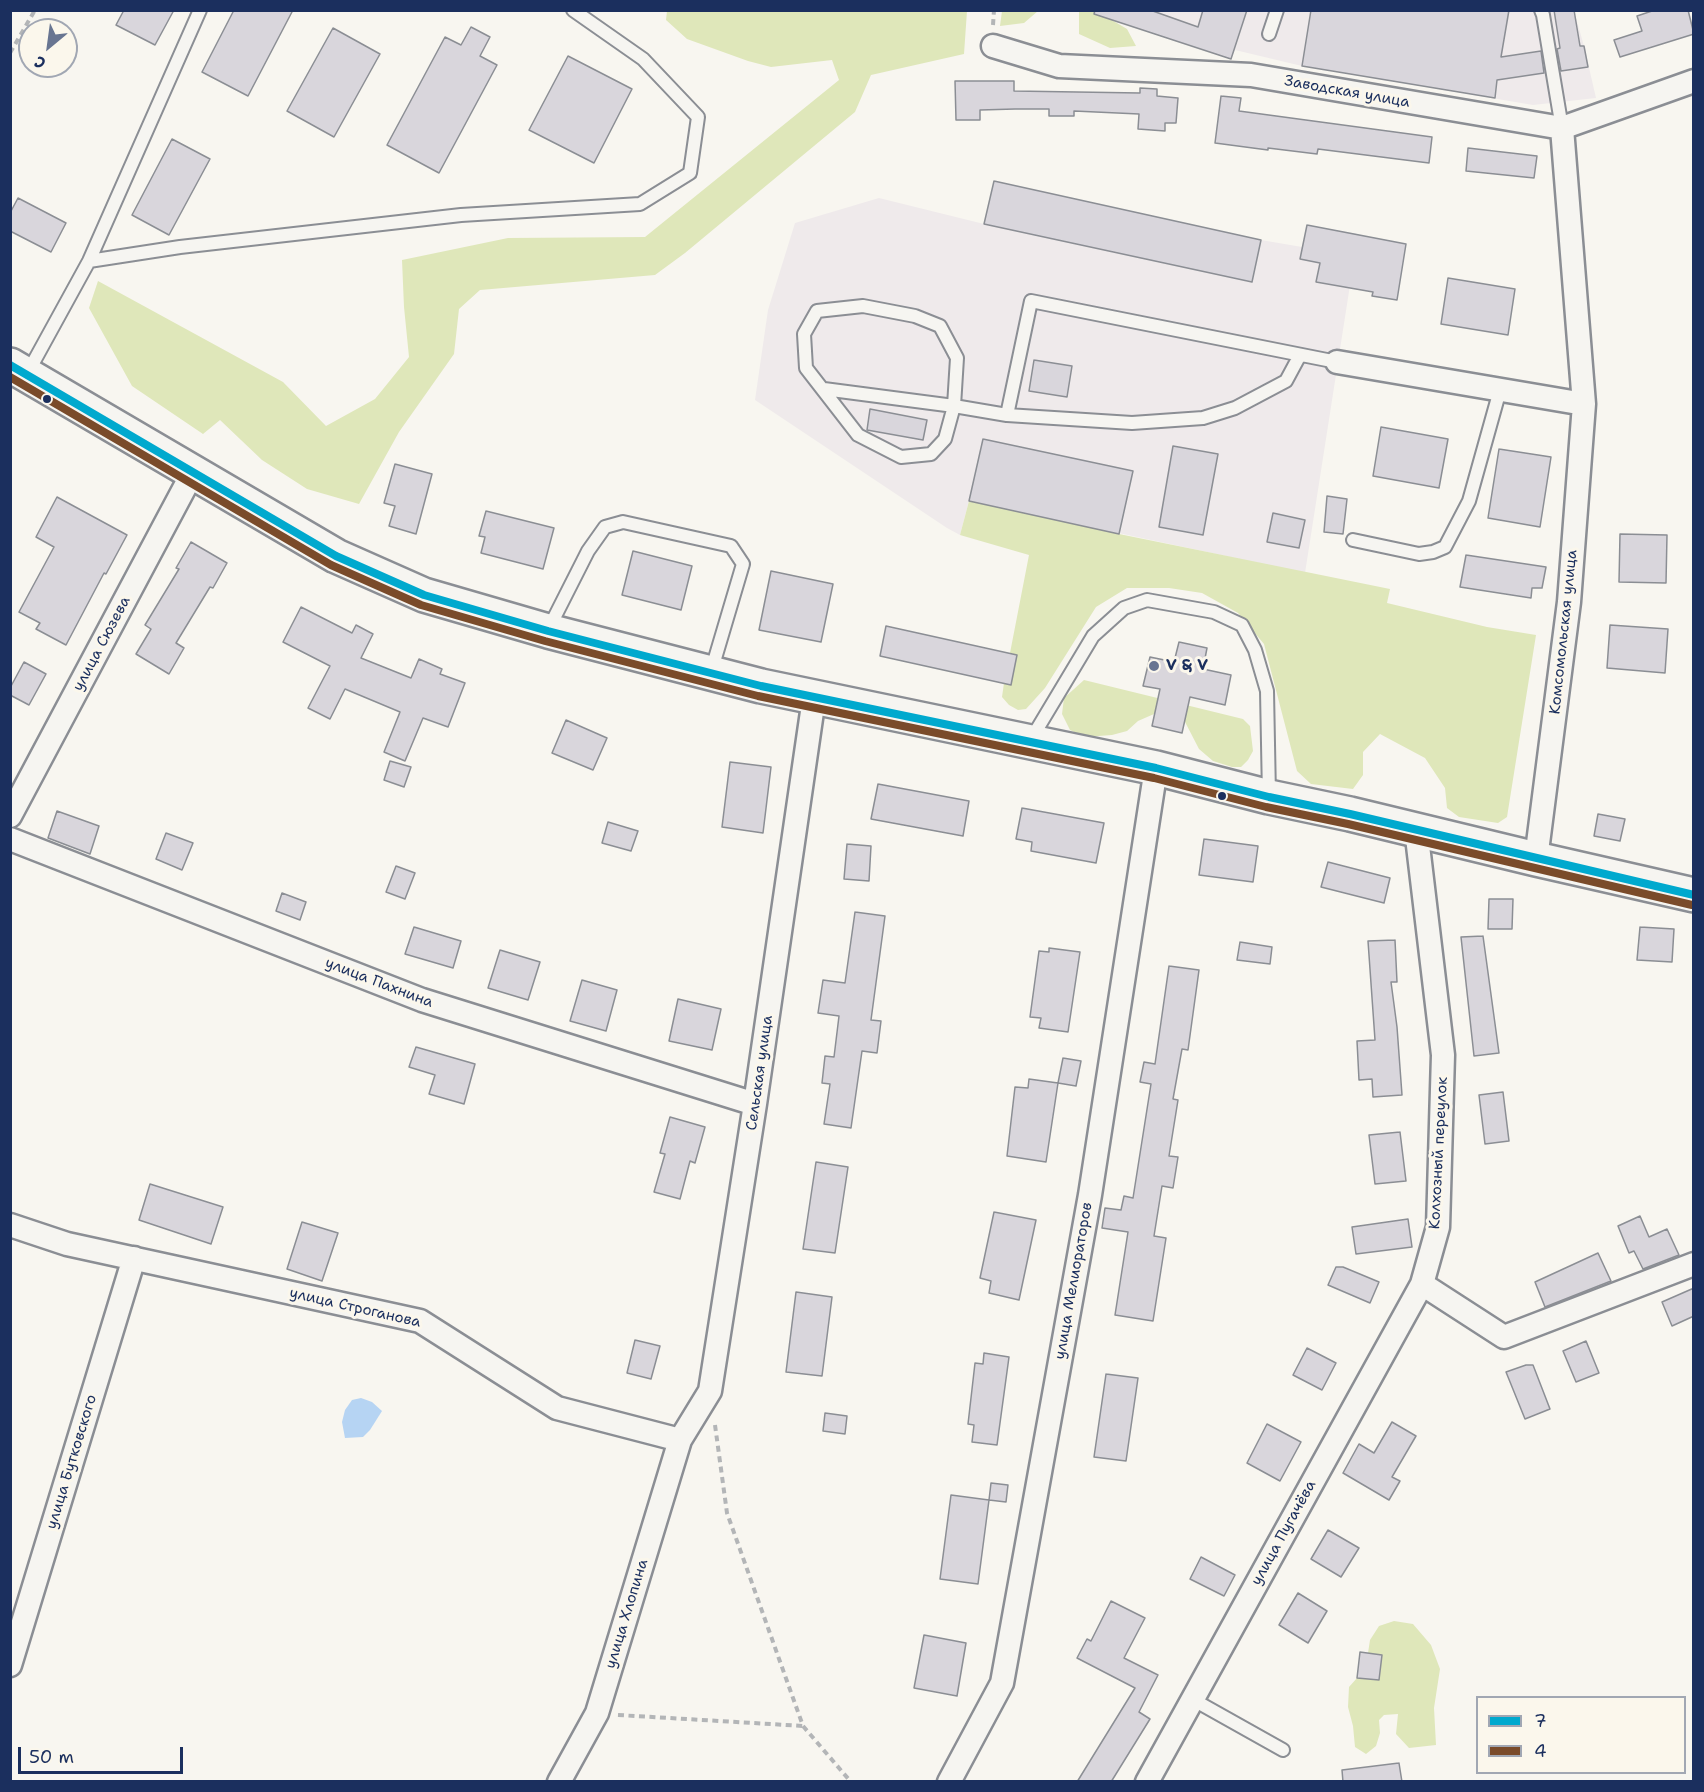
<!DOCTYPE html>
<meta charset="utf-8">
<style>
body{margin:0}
#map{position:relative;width:1704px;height:1792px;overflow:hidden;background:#f8f6f0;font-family:"Shantell Sans",sans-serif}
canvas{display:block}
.frame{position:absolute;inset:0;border:12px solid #1b2f5e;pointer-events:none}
.legend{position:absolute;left:1476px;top:1696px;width:210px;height:78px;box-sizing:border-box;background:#fbf7ec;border:2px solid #a1a7b3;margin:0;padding:8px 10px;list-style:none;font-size:18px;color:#1b2f5e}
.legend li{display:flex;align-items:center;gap:12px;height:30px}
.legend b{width:30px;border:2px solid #a1a7b3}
.north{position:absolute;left:18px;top:18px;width:60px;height:60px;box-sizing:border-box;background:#fbf7ec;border:2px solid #a1a7b3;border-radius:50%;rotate:209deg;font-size:16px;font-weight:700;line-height:24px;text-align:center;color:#1b2f5e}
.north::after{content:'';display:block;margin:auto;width:21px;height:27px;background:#687591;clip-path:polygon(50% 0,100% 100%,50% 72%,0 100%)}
.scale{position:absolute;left:18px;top:1747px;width:165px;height:27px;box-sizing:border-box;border:3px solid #1b2f5e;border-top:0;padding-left:8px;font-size:18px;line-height:21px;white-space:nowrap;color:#1b2f5e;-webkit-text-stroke:4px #fbf7ec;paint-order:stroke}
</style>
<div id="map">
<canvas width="1704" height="1792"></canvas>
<div class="frame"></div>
<ul class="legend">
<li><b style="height:8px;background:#00a9ce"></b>7</li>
<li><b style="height:8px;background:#7a4b2a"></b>4</li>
</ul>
<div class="north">С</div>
<div class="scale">50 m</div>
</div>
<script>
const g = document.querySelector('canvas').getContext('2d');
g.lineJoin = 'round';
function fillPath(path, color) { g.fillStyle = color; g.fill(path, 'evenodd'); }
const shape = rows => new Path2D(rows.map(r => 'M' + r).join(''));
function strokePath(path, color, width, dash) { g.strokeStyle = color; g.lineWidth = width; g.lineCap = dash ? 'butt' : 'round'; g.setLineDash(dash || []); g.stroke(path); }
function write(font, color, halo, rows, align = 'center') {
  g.font = font + ' "Shantell Sans",sans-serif'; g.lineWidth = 6; g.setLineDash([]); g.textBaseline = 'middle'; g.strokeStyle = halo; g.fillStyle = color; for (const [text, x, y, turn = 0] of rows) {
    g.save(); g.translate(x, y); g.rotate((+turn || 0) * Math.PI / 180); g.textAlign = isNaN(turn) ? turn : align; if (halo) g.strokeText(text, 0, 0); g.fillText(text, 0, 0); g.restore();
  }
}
const built = shape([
 [1107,10,1574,11,1584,46,1596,98,1533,105,1302,66,1235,50,1231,59,1122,23,1117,23,1104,16],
 [994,181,1261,240,1302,247,1307,225,1358,234,1305,573,969,501,960,535,947,528,755,400,768,310,795,223,879,198,984,224]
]);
const green = shape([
 [667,11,967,11,964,54,871,75,855,112,685,253,655,275,480,290,459,309,454,354,399,432,359,504,307,489,262,460,220,420,203,434,132,386,89,308,98,281,283,382,326,426,375,399,409,357,404,307,402,260,508,238,645,237,839,80,832,60,771,67,748,61,687,39,666,20],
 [1002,11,1002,10,1038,11,1024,23,1000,26],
 [1079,11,1107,11,1105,16,1127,29,1136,46,1110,48,1079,34],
 [969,501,1119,534,1390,589,1387,603,1487,627,1536,635,1507,817,1498,823,1459,817,1447,808,1445,788,1425,758,1380,734,1363,752,1363,775,1353,789,1311,784,1297,771,1264,644,1238,613,1202,593,1169,588,1127,588,1096,607,1045,688,1026,709,1018,710,1009,705,1002,697,1004,683,1011,684,1017,655,1010,653,1029,555,960,535],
 [1084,680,1243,719,1250,726,1253,751,1248,760,1241,767,1232,767,1213,761,1199,749,1184,720,1154,714,1138,721,1127,731,1112,735,1085,737,1070,730,1062,714,1064,698],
 [1394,1621,1413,1624,1431,1645,1440,1669,1434,1708,1436,1745,1409,1748,1396,1734,1398,1714,1384,1715,1379,1720,1380,1733,1376,1746,1366,1754,1355,1747,1353,1726,1348,1707,1349,1687,1357,1678,1379,1680,1382,1655,1368,1653,1370,1640,1379,1626]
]);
const water = shape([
 [361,1398,372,1402,382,1411,370,1430,363,1437,345,1438,342,1422,345,1410,352,1400]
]);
const building = shape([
 [124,10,174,10,155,45,116,25,124,10],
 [234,10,293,10,248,96,202,72,234,10],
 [1095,10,1150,10,1198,27,1203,10,1247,10,1231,59,1094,14,1095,10],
 [1311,10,1509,10,1501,57,1541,51,1544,73,1497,80,1495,98,1302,66,1311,10],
 [1554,10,1574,10,1580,46,1584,46,1588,67,1561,71,1557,49,1560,48,1554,10],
 [1655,10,1688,10,1694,34,1620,57,1614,40,1642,31,1637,16,1655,10],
 [471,27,490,37,480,56,497,65,439,173,387,145,445,37,461,45,471,27],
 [333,28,380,54,334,137,287,111,333,28],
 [568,56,632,89,594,163,529,130,568,56],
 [955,81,1014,81,1014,91,1140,93,1140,88,1157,89,1157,96,1178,98,1176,123,1165,123,1165,131,1138,129,1139,114,1074,111,1074,116,1049,116,1049,109,1015,109,980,110,980,120,956,120,955,81],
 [1221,96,1241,98,1239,111,1432,137,1429,163,1318,149,1317,154,1268,148,1268,150,1215,143,1221,96],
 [172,139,210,159,169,235,132,215,172,139],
 [1468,148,1537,156,1534,178,1466,171,1468,148],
 [994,181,1261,240,1252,282,984,224,994,181],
 [18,198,66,223,51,252,10,231,10,213,18,198],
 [1307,225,1406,244,1397,300,1372,296,1373,292,1316,282,1320,263,1300,259,1307,225],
 [1448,278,1515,289,1508,335,1441,324,1448,278],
 [1034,360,1072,366,1067,397,1029,391,1034,360],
 [870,409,927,420,923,440,867,430,870,409],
 [1381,427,1448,439,1439,488,1373,476,1381,427],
 [983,439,1133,471,1119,534,969,501,983,439],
 [1173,446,1218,454,1203,535,1159,527,1173,446],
 [1499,449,1551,457,1540,527,1488,518,1499,449],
 [395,464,432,474,416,534,389,526,395,506,384,503,395,464],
 [1327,496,1347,499,1343,534,1324,532,1327,496],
 [57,497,127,535,106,574,104,573,66,645,36,629,40,623,19,612,54,547,36,537,57,497],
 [486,511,554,528,543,569,481,553,485,537,479,536,486,511],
 [1273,513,1305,520,1299,548,1267,542,1273,513],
 [1620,534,1667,535,1666,583,1619,582,1620,534],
 [191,542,227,563,213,588,210,587,176,643,184,648,169,674,136,654,151,629,145,625,179,569,176,568,191,542],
 [633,551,692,566,681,610,622,595,633,551],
 [1466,555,1546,567,1542,588,1532,588,1531,598,1460,587,1466,555],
 [771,571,833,584,821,642,759,630,771,571],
 [301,607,352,633,356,625,373,634,361,658,411,678,419,659,442,669,440,674,465,683,448,727,423,718,405,761,384,752,400,712,345,689,330,719,308,708,330,666,283,642,301,607],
 [1610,625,1668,629,1665,673,1607,668,1610,625],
 [886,626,1017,655,1011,685,880,656,886,626],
 [1179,642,1207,648,1203,669,1231,675,1225,705,1190,697,1182,733,1152,726,1160,689,1143,686,1150,657,1174,662,1179,642],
 [24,662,46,674,29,705,10,695,10,688,24,662],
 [566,720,607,738,593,770,552,753,566,720],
 [390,761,411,767,404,787,384,780,390,761],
 [730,762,771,767,763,833,722,827,730,762],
 [878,784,969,801,963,836,871,819,878,784],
 [1022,808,1104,823,1096,863,1031,851,1032,842,1016,839,1022,808],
 [57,811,99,826,90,854,48,838,57,811],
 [1598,814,1625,819,1620,841,1594,836,1598,814],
 [608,822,638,831,631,851,602,843,608,822],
 [166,833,193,843,182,870,156,859,166,833],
 [1204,839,1258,846,1253,882,1199,875,1204,839],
 [847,844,871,846,869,881,844,879,847,844],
 [1328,862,1390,878,1384,903,1321,887,1328,862],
 [396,866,415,873,405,899,386,892,396,866],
 [282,893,306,902,300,920,276,911,282,893],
 [1489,899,1513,899,1512,929,1488,929,1489,899],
 [855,912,885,916,871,1020,881,1021,877,1053,862,1051,851,1128,824,1124,830,1084,822,1083,825,1056,834,1057,839,1016,818,1013,823,980,845,983,855,912],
 [414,927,461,941,453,968,405,954,414,927],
 [1640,927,1674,929,1672,962,1637,960,1640,927],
 [1483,936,1499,1053,1474,1056,1461,937,1483,936],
 [1395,940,1397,982,1391,982,1397,1027,1402,1095,1373,1097,1372,1079,1359,1080,1357,1041,1375,1040,1368,941,1395,940],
 [1240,942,1272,947,1270,964,1237,960,1240,942],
 [1049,948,1080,952,1068,1032,1039,1028,1041,1018,1030,1017,1039,951,1049,952,1049,948],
 [500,950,540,962,528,1000,488,988,500,950],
 [1169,966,1199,970,1188,1050,1182,1049,1173,1099,1178,1100,1169,1156,1178,1157,1173,1188,1162,1186,1154,1236,1166,1238,1153,1321,1115,1315,1128,1232,1102,1228,1105,1208,1121,1210,1124,1196,1133,1198,1151,1084,1140,1082,1144,1062,1155,1064,1169,966],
 [582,980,617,990,606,1031,570,1021,582,980],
 [678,999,721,1009,712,1050,669,1041,678,999],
 [416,1047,475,1064,464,1104,429,1094,435,1075,409,1067,416,1047],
 [1063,1058,1081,1061,1076,1086,1058,1083,1063,1058],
 [1029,1079,1058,1083,1046,1162,1007,1156,1015,1087,1028,1088,1029,1079],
 [1503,1092,1509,1141,1485,1144,1479,1095,1503,1092],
 [670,1117,705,1127,695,1163,690,1161,680,1199,654,1192,665,1154,660,1153,670,1117],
 [1400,1132,1406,1181,1375,1184,1369,1135,1400,1132],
 [816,1162,848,1167,835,1253,803,1249,816,1162],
 [150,1184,223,1207,211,1244,139,1220,150,1184],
 [994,1212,1036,1220,1019,1300,989,1293,991,1281,980,1278,994,1212],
 [1640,1216,1649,1237,1667,1229,1679,1255,1643,1269,1634,1251,1629,1253,1618,1226,1640,1216],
 [1408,1219,1412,1247,1356,1254,1352,1227,1408,1219],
 [302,1222,338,1233,322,1281,287,1269,302,1222],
 [1598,1253,1611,1281,1545,1307,1535,1282,1598,1253],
 [1336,1267,1343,1267,1379,1282,1370,1303,1328,1285,1336,1267],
 [1694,1288,1694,1316,1672,1326,1662,1302,1694,1288],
 [796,1292,832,1297,822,1376,786,1372,796,1292],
 [635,1340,660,1346,651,1379,627,1373,635,1340],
 [1586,1341,1599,1373,1576,1382,1563,1351,1586,1341],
 [1307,1348,1336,1363,1322,1390,1293,1375,1307,1348],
 [984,1353,1009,1357,997,1445,972,1442,974,1425,968,1424,975,1363,983,1364,984,1353],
 [1526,1365,1533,1365,1550,1409,1525,1419,1506,1372,1526,1365],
 [1106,1374,1138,1378,1126,1461,1094,1457,1106,1374],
 [825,1413,847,1416,845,1434,823,1431,825,1413],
 [1392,1422,1416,1436,1392,1477,1400,1481,1389,1500,1343,1473,1359,1444,1374,1453,1392,1422],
 [1267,1424,1301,1442,1280,1481,1247,1463,1267,1424],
 [991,1483,1008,1485,1006,1502,989,1500,991,1483],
 [951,1495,989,1500,978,1584,940,1579,951,1495],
 [1328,1530,1359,1548,1341,1577,1311,1559,1328,1530],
 [1201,1557,1235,1575,1224,1596,1190,1579,1201,1557],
 [1298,1593,1327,1611,1308,1643,1279,1625,1298,1593],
 [1111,1601,1145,1618,1124,1658,1158,1675,1139,1712,1150,1719,1111,1782,1077,1782,1135,1688,1077,1658,1087,1639,1091,1641,1111,1601],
 [924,1635,966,1643,957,1696,914,1688,924,1635],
 [1360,1652,1382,1655,1379,1680,1357,1678,1360,1652],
 [1399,1763,1402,1782,1343,1782,1342,1770,1399,1763]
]);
const path = shape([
 [993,25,994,10],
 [10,53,35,10],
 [715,1425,727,1513,803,1726,851,1782],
 [618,1715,803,1726]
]);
const service = shape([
 [1541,10,1543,15,1562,128],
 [1269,34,1277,10],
 [89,261,180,247,461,215,640,204,690,173,698,117,643,59,573,10],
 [863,306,915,316,940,326,957,358,954,406,945,439,931,454,901,457,858,435,806,368,804,334,817,311,863,306],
 [27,374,89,261,200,10],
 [824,389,954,406,1007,415,1132,423,1203,418,1235,408,1286,381,1300,355],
 [1007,415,1031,301,1337,362],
 [1353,540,1419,554,1433,552,1445,547,1469,501,1500,390],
 [548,630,588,551,605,527,623,522,731,546,743,564,711,672],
 [1030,741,1093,636,1124,608,1147,600,1214,612,1242,625,1255,650,1267,691,1269,796],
 [1192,1699,1283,1750]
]);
const minor = shape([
 [993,46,1059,66,1251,75,1562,128,1694,81],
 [1337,362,1584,404],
 [10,816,193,472],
 [10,839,422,1000,755,1104],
 [1536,859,1569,602,1584,404,1562,128],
 [10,1225,67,1244,420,1321,557,1408,680,1440],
 [1422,1284,1504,1337,1694,1264],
 [10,1665,134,1258],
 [559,1782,597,1713,680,1440,710,1391,755,1104,814,698],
 [949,1782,1002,1683,1090,1195,1156,768],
 [1147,1782,1422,1284,1438,1227,1443,1055,1416,829]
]);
const secondary = shape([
 [10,365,336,556,424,595,548,631,761,686,1156,768,1269,797,1350,814,1536,859,1694,895]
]);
const bus1 = shape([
 [10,365,336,556,424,595,548,631,761,686,1156,768,1269,797,1350,814,1694,895]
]);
const bus2 = shape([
 [10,377,331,565,421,605,545,641,758,696,1154,778,1266,807,1348,824,1692,905]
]);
const markers = [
 [47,399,5,"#1b2f5e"],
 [1154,666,6,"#687591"],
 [1222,796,5,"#1b2f5e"]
];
const streetNames = [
 ["Заводская улица",1347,92,10],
 ["Комсомольская улица",1564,632,-84],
 ["улица Сюзева",102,644,-62],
 ["улица Пахнина",379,983,21],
 ["Сельская улица",760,1073,-82],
 ["Колхозный переулок",1439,1153,-87],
 ["улица Мелиораторов",1074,1281,-80],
 ["улица Строганова",355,1308,13],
 ["улица Бутковского",72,1462,-73],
 ["улица Пугачёва",1284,1533,-61],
 ["улица Хлопина",627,1614,-73]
];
const poiNames = [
 ["V & V",1166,666]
];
fillPath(built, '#efeaeb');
fillPath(green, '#dfe7ba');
fillPath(water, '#b6d4f3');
fillPath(building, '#d9d6dc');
strokePath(building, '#8b8e94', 1.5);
strokePath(service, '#8b8e94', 16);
strokePath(minor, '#8b8e94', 27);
strokePath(secondary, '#8b8e94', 38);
strokePath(path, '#b3b5b7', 4, [6, 4.5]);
strokePath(service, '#f6f5f1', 12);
strokePath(minor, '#f6f5f1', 22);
strokePath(secondary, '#f6f5f1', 33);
strokePath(bus1, '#00a9ce', 8);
strokePath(bus2, '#7a4b2a', 8);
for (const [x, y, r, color] of markers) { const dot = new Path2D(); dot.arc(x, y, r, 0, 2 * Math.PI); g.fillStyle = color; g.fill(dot); strokePath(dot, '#fbf7ec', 2); }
write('15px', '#1b2f5e', '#fbf7ec', streetNames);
write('bold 15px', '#1b2f5e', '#fbf7ec', poiNames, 'left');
</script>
